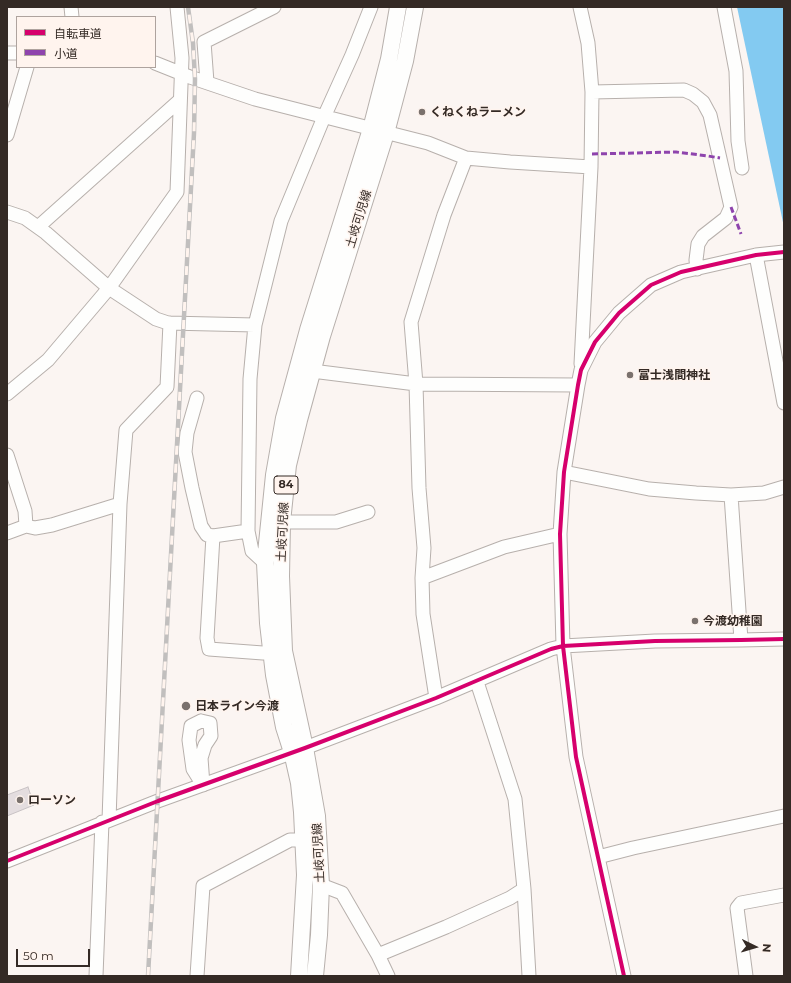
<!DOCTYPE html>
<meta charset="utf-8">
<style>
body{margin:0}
#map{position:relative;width:791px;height:983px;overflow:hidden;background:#fbf5f2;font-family:Montserrat,"Noto Sans JP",sans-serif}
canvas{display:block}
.frame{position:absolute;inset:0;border:8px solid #342a25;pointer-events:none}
.legend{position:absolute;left:16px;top:16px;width:140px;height:52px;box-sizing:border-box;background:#fff4ee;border:1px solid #aea39e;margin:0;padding:5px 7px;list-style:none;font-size:12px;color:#342a25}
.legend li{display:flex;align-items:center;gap:8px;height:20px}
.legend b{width:20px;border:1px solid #aea39e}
.north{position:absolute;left:735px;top:927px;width:40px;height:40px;-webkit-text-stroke:3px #fff4ee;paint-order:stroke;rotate:95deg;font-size:11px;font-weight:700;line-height:16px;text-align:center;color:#342a25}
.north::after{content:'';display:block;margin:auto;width:14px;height:18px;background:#342a25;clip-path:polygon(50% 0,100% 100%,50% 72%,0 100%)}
.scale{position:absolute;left:16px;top:949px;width:74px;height:18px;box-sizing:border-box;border:2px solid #342a25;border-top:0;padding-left:5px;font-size:12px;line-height:14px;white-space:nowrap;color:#342a25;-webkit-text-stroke:3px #fff4ee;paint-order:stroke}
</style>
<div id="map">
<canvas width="791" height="983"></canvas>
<div class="frame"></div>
<ul class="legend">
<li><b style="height:5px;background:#d6006c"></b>自転車道</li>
<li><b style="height:5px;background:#8e44ad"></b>小道</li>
</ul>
<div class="north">N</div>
<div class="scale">50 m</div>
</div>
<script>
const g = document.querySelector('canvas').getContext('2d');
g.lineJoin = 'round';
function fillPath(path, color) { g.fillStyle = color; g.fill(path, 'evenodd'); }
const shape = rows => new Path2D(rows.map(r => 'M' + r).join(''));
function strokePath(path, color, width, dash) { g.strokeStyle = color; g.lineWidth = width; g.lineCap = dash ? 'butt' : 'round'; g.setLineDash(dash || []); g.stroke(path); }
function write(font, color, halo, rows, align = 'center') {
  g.font = font + ' Montserrat,"Noto Sans JP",sans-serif'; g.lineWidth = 3; g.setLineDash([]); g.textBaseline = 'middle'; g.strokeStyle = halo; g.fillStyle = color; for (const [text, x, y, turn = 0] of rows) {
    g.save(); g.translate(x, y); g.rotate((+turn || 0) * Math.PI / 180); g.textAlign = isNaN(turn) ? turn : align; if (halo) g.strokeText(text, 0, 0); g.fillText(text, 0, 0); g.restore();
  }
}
const water = shape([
 [737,7,784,7,784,227]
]);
const building = shape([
 [28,787,34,805,7,816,7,795,28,787]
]);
const minor = shape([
 [71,7,72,17],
 [580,7,588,43,592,92,591,167,581,364],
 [724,7,736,71,738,141,742,168],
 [7,53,17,53],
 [155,63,190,77,255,99,428,143,466,158,510,162,591,167],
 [207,82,204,42,274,7],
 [592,92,684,90,693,94,703,102,710,115,731,207,726,218,703,236,698,244,696,260,697,269],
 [7,135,27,67],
 [7,212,25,218,46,233,109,288,156,319,168,323,255,325],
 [38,227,180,100],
 [756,255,784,403],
 [312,371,416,384,578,385],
 [7,394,48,360,109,288,177,192,182,58,177,7],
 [197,398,187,433,185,452,192,488,201,526,207,535,213,536,248,531],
 [7,455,25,511,26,526],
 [564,472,649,489,696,493,731,495,764,493,784,487],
 [731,495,741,640],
 [282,522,336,522,368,512],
 [7,533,26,526,35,528,52,525,120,504],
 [213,536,207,638,209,649,263,653,271,651],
 [265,563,252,551,248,531,250,379,255,325,281,221,324,117,352,55,371,7],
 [422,578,504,547,560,534],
 [477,682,515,799,524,889,529,976],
 [436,698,423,614,422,578,424,548,419,488,416,384,411,322,444,215,466,158],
 [201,721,210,723,211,736,205,745,201,758,203,785,193,769,189,740,191,726,201,721],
 [109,820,120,504,126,430,167,387,170,323],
 [598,857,633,848,784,816],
 [7,861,158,801,305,748,436,698,551,649,563,646,655,641,741,640,784,639],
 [321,885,342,893,378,955,388,976],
 [378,955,446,927,510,898,524,889],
 [96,976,102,822],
 [197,976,203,886,290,840,303,840],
 [624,976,576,757,563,646,560,534,564,472,578,385,581,370,595,342,619,313,651,285,681,272,756,255,784,252],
 [746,976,737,908,741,903,784,895]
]);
const major = shape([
 [299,976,305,875,302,812,299,783,292,752,284,727,274,675,268,623,265,563,274,475,284,418,308,330,371,129,389,59,398,7],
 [315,976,319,935,321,885,317,816,305,748,284,651,281,576,282,522,288,465,299,420,322,336,386,133,405,61,415,7]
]);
const rail = shape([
 [148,976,194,133,195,79,193,43,188,7]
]);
const quiet = shape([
 [592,154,676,152,708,156,720,158],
 [731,207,741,234]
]);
const cycleway = shape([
 [7,861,158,801,305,748,436,698,551,649,563,646,655,641,741,640,784,639],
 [624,976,576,757,563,646,560,534,564,472,578,385,581,370,595,342,619,313,651,285,681,272,756,255,784,252]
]);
const markers = [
 [422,112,4,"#7a716d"],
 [630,375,4,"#7a716d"],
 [695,621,4,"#7a716d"],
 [186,706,5,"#7a716d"],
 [20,800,4,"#7a716d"]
];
const shields = [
 [286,485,24]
];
const shieldNames = [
 ["84",286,485]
];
const poiNames = [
 ["くねくねラーメン",430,112],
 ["富士浅間神社",638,375],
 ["今渡幼稚園",703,621],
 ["日本ライン今渡",195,706],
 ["ローソン",28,800]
];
const streetNames = [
 ["土岐可児線",359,219,-73],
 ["土岐可児線",283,532,-87],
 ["土岐可児線",319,853,-93]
];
fillPath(water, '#83caf1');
fillPath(building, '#e4dddf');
strokePath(building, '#c8c2c4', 1);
strokePath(minor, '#b7b0ac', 15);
strokePath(major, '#b7b0ac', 18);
strokePath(minor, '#fefefd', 13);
strokePath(major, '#fefefd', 16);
strokePath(rail, '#c1bfbe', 4.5);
strokePath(rail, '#fff4ee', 3, [9]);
strokePath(quiet, '#8e44ad', 3, [6, 3]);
strokePath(cycleway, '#d6006c', 4);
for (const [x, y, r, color] of markers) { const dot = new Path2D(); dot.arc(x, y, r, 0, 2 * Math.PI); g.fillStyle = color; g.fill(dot); strokePath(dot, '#fff4ee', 1.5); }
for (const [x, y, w] of shields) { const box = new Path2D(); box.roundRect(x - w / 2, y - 9, w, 18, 3); g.fillStyle = '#fff4ee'; g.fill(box); strokePath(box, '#342a25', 1); }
write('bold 11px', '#342a25', null, shieldNames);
write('bold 12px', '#342a25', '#fff4ee', poiNames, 'left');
write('12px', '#342a25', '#fff4ee', streetNames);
</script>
